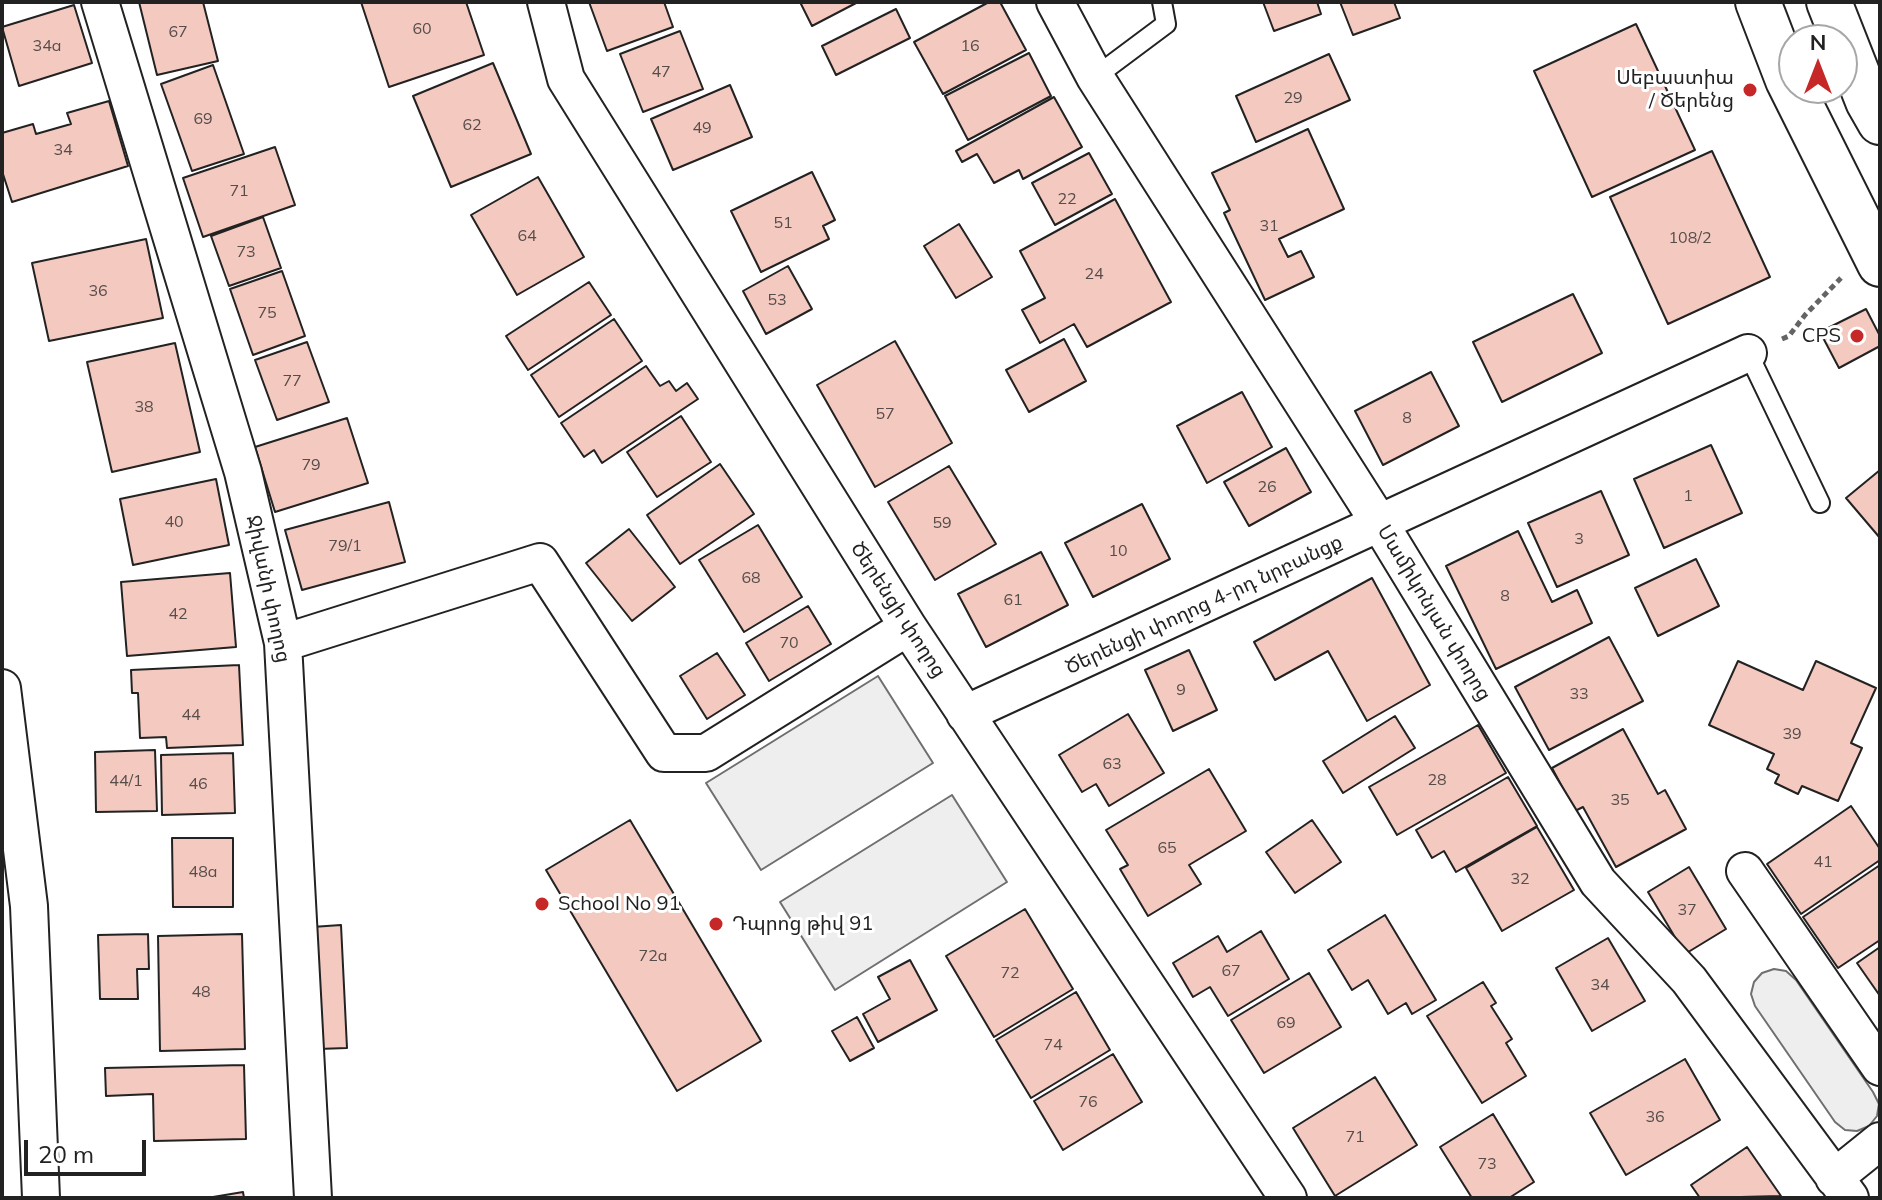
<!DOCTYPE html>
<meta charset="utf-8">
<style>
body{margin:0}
#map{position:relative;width:1882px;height:1200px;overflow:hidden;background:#fff;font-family:Mulish,sans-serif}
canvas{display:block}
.frame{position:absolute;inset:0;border:4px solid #222;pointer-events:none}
.north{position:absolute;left:1778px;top:24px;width:80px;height:80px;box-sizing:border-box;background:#fff;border:2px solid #a7a7a7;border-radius:50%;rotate:0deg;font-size:22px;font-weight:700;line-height:32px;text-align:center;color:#222}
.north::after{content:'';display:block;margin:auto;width:28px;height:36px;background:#c62828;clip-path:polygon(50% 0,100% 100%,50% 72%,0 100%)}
.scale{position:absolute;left:24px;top:1140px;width:122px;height:36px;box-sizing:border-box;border:4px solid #222;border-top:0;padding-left:10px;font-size:24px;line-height:28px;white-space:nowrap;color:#222;-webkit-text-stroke:6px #fff;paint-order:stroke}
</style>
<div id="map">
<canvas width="1882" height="1200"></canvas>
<div class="frame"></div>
<div class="north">N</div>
<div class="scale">20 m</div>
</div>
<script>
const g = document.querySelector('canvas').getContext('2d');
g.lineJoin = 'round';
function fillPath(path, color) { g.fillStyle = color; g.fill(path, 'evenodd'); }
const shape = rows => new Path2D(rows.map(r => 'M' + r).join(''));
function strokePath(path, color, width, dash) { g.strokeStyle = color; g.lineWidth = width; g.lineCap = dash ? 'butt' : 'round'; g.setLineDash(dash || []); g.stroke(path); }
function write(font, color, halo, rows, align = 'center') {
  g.font = font + ' Mulish,"Noto Sans Armenian",sans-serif'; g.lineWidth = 6; g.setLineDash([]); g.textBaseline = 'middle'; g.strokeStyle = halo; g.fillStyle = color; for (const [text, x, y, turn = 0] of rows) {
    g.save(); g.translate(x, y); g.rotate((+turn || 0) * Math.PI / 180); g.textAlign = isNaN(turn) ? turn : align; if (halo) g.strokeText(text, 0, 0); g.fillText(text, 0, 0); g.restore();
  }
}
const green = shape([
 [878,676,933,763,761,870,706,783,878,676],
 [952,795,1007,882,835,990,780,902,952,795],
 [1774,969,1786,971,1796,980,1873,1092,1879,1104,1877,1116,1869,1126,1857,1131,1845,1130,1835,1122,1755,1006,1751,994,1754,982,1762,973,1774,969]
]);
const building = shape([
 [139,2,203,2,218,61,157,75,139,2],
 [361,2,466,2,484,55,389,87,361,2],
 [589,2,664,2,673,27,607,51,589,2],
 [800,2,858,2,812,26,800,2],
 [989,2,1000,2,1026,50,943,94,914,42,989,2],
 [1263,2,1317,2,1321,14,1274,31,1263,2],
 [1340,2,1394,2,1400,18,1353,35,1340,2],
 [74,5,92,63,19,86,2,27,74,5],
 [896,9,910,38,836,75,822,46,896,9],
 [1636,24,1695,150,1592,197,1534,71,1636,24],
 [680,31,703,89,643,112,620,54,680,31],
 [1029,53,1051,96,968,140,945,96,1029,53],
 [1329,54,1350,100,1256,142,1236,96,1329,54],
 [493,63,531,154,451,187,413,96,493,63],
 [213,65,244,154,192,171,161,84,213,65],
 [730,85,752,137,673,170,651,119,730,85],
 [1054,97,1082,147,1023,179,1019,170,994,183,977,154,962,162,956,151,1054,97],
 [109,101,128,166,12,202,2,171,2,133,33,124,36,134,71,124,67,113,109,101],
 [1308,129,1344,209,1279,239,1288,257,1301,251,1314,277,1265,300,1224,213,1230,210,1212,173,1308,129],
 [275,147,295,205,203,237,183,178,275,147],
 [1712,151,1770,277,1668,324,1610,197,1712,151],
 [1089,153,1112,194,1055,225,1032,183,1089,153],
 [812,172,835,220,823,226,829,239,761,272,731,211,812,172],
 [538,177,584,257,517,295,471,215,538,177],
 [1115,199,1171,302,1087,347,1074,324,1040,343,1022,310,1045,298,1020,251,1115,199],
 [263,217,281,268,229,286,211,236,263,217],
 [959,224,992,277,956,298,924,246,959,224],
 [146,239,163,318,49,341,32,263,146,239],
 [788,266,812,309,766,334,743,291,788,266],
 [282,271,305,336,253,355,230,289,282,271],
 [589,282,611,315,528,370,506,336,589,282],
 [1573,294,1602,353,1502,402,1473,342,1573,294],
 [1866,309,1880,336,1880,346,1839,368,1820,332,1866,309],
 [614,319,642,361,559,417,531,375,614,319],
 [1064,339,1086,381,1029,412,1006,370,1064,339],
 [895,341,952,443,875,487,817,385,895,341],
 [307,342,329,402,277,420,255,360,307,342],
 [175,343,200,452,112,472,87,362,175,343],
 [646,366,660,386,669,381,676,391,687,383,698,399,602,463,594,450,584,457,561,423,646,366],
 [1431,372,1459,426,1383,465,1355,411,1431,372],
 [1242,392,1272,447,1207,483,1177,426,1242,392],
 [681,416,711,462,657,497,627,452,681,416],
 [347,418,368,483,275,512,255,447,347,418],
 [1711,445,1742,513,1664,548,1634,479,1711,445],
 [1286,448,1311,492,1249,526,1224,482,1286,448],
 [720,464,754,514,680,564,647,515,720,464],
 [949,466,996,544,935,580,888,502,949,466],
 [1880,470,1880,538,1846,498,1880,470],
 [216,479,229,545,133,565,120,499,216,479],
 [1601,491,1629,555,1557,587,1528,523,1601,491],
 [389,502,405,562,302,590,285,530,389,502],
 [1142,504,1170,559,1093,597,1065,543,1142,504],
 [758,525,802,597,744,632,699,560,758,525],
 [629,529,675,587,632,621,586,563,629,529],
 [1518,531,1552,602,1577,590,1592,623,1496,669,1446,566,1518,531],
 [1041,552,1068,605,986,647,958,594,1041,552],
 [1696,559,1719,606,1658,636,1635,588,1696,559],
 [230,573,236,647,127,656,121,582,230,573],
 [1372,578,1430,685,1367,721,1328,651,1275,680,1254,642,1372,578],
 [808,606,831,644,769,681,746,643,808,606],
 [1609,637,1643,701,1549,750,1515,687,1609,637],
 [1189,650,1217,710,1173,731,1145,670,1189,650],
 [717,653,745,695,707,719,680,676,717,653],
 [1738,661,1803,690,1816,661,1876,688,1851,743,1862,748,1838,801,1802,786,1798,794,1775,783,1779,775,1767,769,1774,754,1709,725,1738,661],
 [239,665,243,745,167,748,166,737,140,738,138,693,132,693,131,670,239,665],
 [1128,714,1164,773,1109,806,1096,784,1082,792,1059,755,1128,714],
 [1395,716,1415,748,1343,793,1323,761,1395,716],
 [1478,725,1506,773,1397,835,1369,787,1478,725],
 [1623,729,1658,794,1665,790,1686,829,1616,867,1583,807,1575,811,1552,768,1623,729],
 [155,750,157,811,96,812,95,752,155,750],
 [233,753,235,813,162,815,161,755,233,753],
 [1209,769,1246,831,1189,865,1201,884,1148,916,1120,869,1128,865,1106,830,1209,769],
 [1508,777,1537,826,1456,872,1444,851,1432,858,1416,830,1508,777],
 [1851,806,1880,849,1880,860,1801,914,1767,864,1851,806],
 [630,820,761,1041,677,1091,546,870,630,820],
 [1312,820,1341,862,1295,893,1266,852,1312,820],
 [1537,827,1574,890,1502,931,1466,868,1537,827],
 [172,838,233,838,233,907,173,907,172,838],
 [1880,865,1880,940,1838,968,1803,917,1880,865],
 [1689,867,1726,929,1685,954,1648,892,1689,867],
 [1025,909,1073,989,994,1037,946,956,1025,909],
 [1385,915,1436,1000,1412,1014,1406,1003,1388,1014,1368,980,1352,990,1328,950,1385,915],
 [341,925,347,1048,318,1049,312,927,341,925],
 [1261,931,1289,979,1228,1016,1210,987,1193,997,1173,963,1218,936,1227,952,1261,931],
 [148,934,149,969,137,969,138,999,100,999,98,935,148,934],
 [242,934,245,1049,160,1051,158,936,242,934],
 [1608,938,1645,1001,1592,1031,1556,968,1608,938],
 [1880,947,1880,996,1857,963,1880,947],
 [910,960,937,1010,878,1042,863,1014,890,999,878,977,910,960],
 [1309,973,1341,1027,1264,1073,1231,1020,1309,973],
 [1483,982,1496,1003,1491,1006,1512,1039,1506,1043,1526,1076,1482,1103,1427,1016,1483,982],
 [1076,992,1110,1050,1031,1098,996,1040,1076,992],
 [857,1017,874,1048,850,1061,832,1031,857,1017],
 [1113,1054,1142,1102,1063,1150,1034,1101,1113,1054],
 [1685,1059,1720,1120,1626,1175,1590,1113,1685,1059],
 [244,1065,246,1139,154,1141,153,1094,106,1096,105,1068,244,1065],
 [1375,1077,1417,1145,1335,1196,1293,1128,1375,1077],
 [1493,1114,1534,1182,1509,1198,1472,1198,1440,1147,1493,1114],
 [1747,1147,1781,1196,1700,1198,1691,1185,1747,1147],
 [243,1192,244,1198,207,1198,243,1192]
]);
const path = shape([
 [1782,339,1789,336,1805,315,1841,278]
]);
const lane = shape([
 [1095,77,1166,24,1162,2],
 [1748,353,1820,503]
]);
const street = shape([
 [100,2,243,472,283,643,313,1198],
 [546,2,566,79,908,627,1288,1198],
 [1055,2,1095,77,1380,524,1598,882,1689,980,1850,1198],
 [283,643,540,562,664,753,706,753,908,627],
 [2,688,29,906,41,1198],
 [965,714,1748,353],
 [1745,871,1880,1067],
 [1834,1178,1880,1141]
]);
const primary = shape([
 [1758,2,1788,80,1880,264],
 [1829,2,1868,101,1880,122]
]);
const markers = [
 [1750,90,8,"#c62828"],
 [1857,336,8,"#c62828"],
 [542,904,8,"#c62828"],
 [716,924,8,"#c62828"]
];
const numberNames = [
 ["60",422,29],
 ["67",178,32],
 ["34a",47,46],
 ["16",970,46],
 ["47",661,72],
 ["29",1293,98],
 ["69",203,119],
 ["62",472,125],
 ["49",702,128],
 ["34",63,150],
 ["71",239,191],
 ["22",1067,199],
 ["51",783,223],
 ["31",1269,226],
 ["64",527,236],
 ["108/2",1690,238],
 ["73",246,252],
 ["24",1094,274],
 ["36",98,291],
 ["53",777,300],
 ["75",267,313],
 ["77",292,381],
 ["38",144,407],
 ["57",885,414],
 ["8",1407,418],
 ["79",311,465],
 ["26",1267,487],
 ["1",1688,496],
 ["40",174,522],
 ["59",942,523],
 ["3",1579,539],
 ["79/1",345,546],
 ["10",1118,551],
 ["68",751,578],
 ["8",1505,596],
 ["61",1013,600],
 ["42",178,614],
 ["70",789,643],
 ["9",1181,690],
 ["33",1579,694],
 ["44",191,715],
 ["39",1792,734],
 ["63",1112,764],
 ["28",1437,780],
 ["44/1",126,781],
 ["46",198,784],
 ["35",1620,800],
 ["65",1167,848],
 ["41",1823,862],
 ["48a",203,872],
 ["32",1520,879],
 ["37",1687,910],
 ["72a",653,956],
 ["67",1231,971],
 ["72",1010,973],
 ["34",1600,985],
 ["48",201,992],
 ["69",1286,1023],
 ["74",1053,1045],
 ["76",1088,1102],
 ["36",1655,1117],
 ["71",1355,1137],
 ["73",1487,1164]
];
const poiNames = [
 ["Սեբաստիա",1734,78],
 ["/ Ծերենց",1734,101],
 ["CPS",1841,336],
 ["School No 91",558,904,"left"],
 ["Դպրոց թիվ 91",732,924,"left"]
];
const streetNames = [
 ["Ջիվանի փողոց",268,589,78],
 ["Ծերենցի փողոց 4-րդ նրբանցք",1204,605,-25],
 ["Ծերենցի փողոց",898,610,57],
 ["Մամիկոնյան փողոց",1434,613,59]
];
fillPath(green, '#eee');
strokePath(green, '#6f6f6f', 2);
fillPath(building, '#f3c9c0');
strokePath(building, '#222', 2);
strokePath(lane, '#222', 22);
strokePath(street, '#222', 40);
strokePath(primary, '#222', 48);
strokePath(path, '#646464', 5, [6, 4]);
strokePath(lane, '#fff', 18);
strokePath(street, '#fff', 36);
strokePath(primary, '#fff', 44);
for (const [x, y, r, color] of markers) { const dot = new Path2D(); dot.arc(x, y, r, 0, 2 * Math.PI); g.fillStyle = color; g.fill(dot); strokePath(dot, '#fff', 3); }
write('16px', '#564c4a', null, numberNames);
write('20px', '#222', '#fff', poiNames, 'right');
write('20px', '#222', '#fff', streetNames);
</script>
